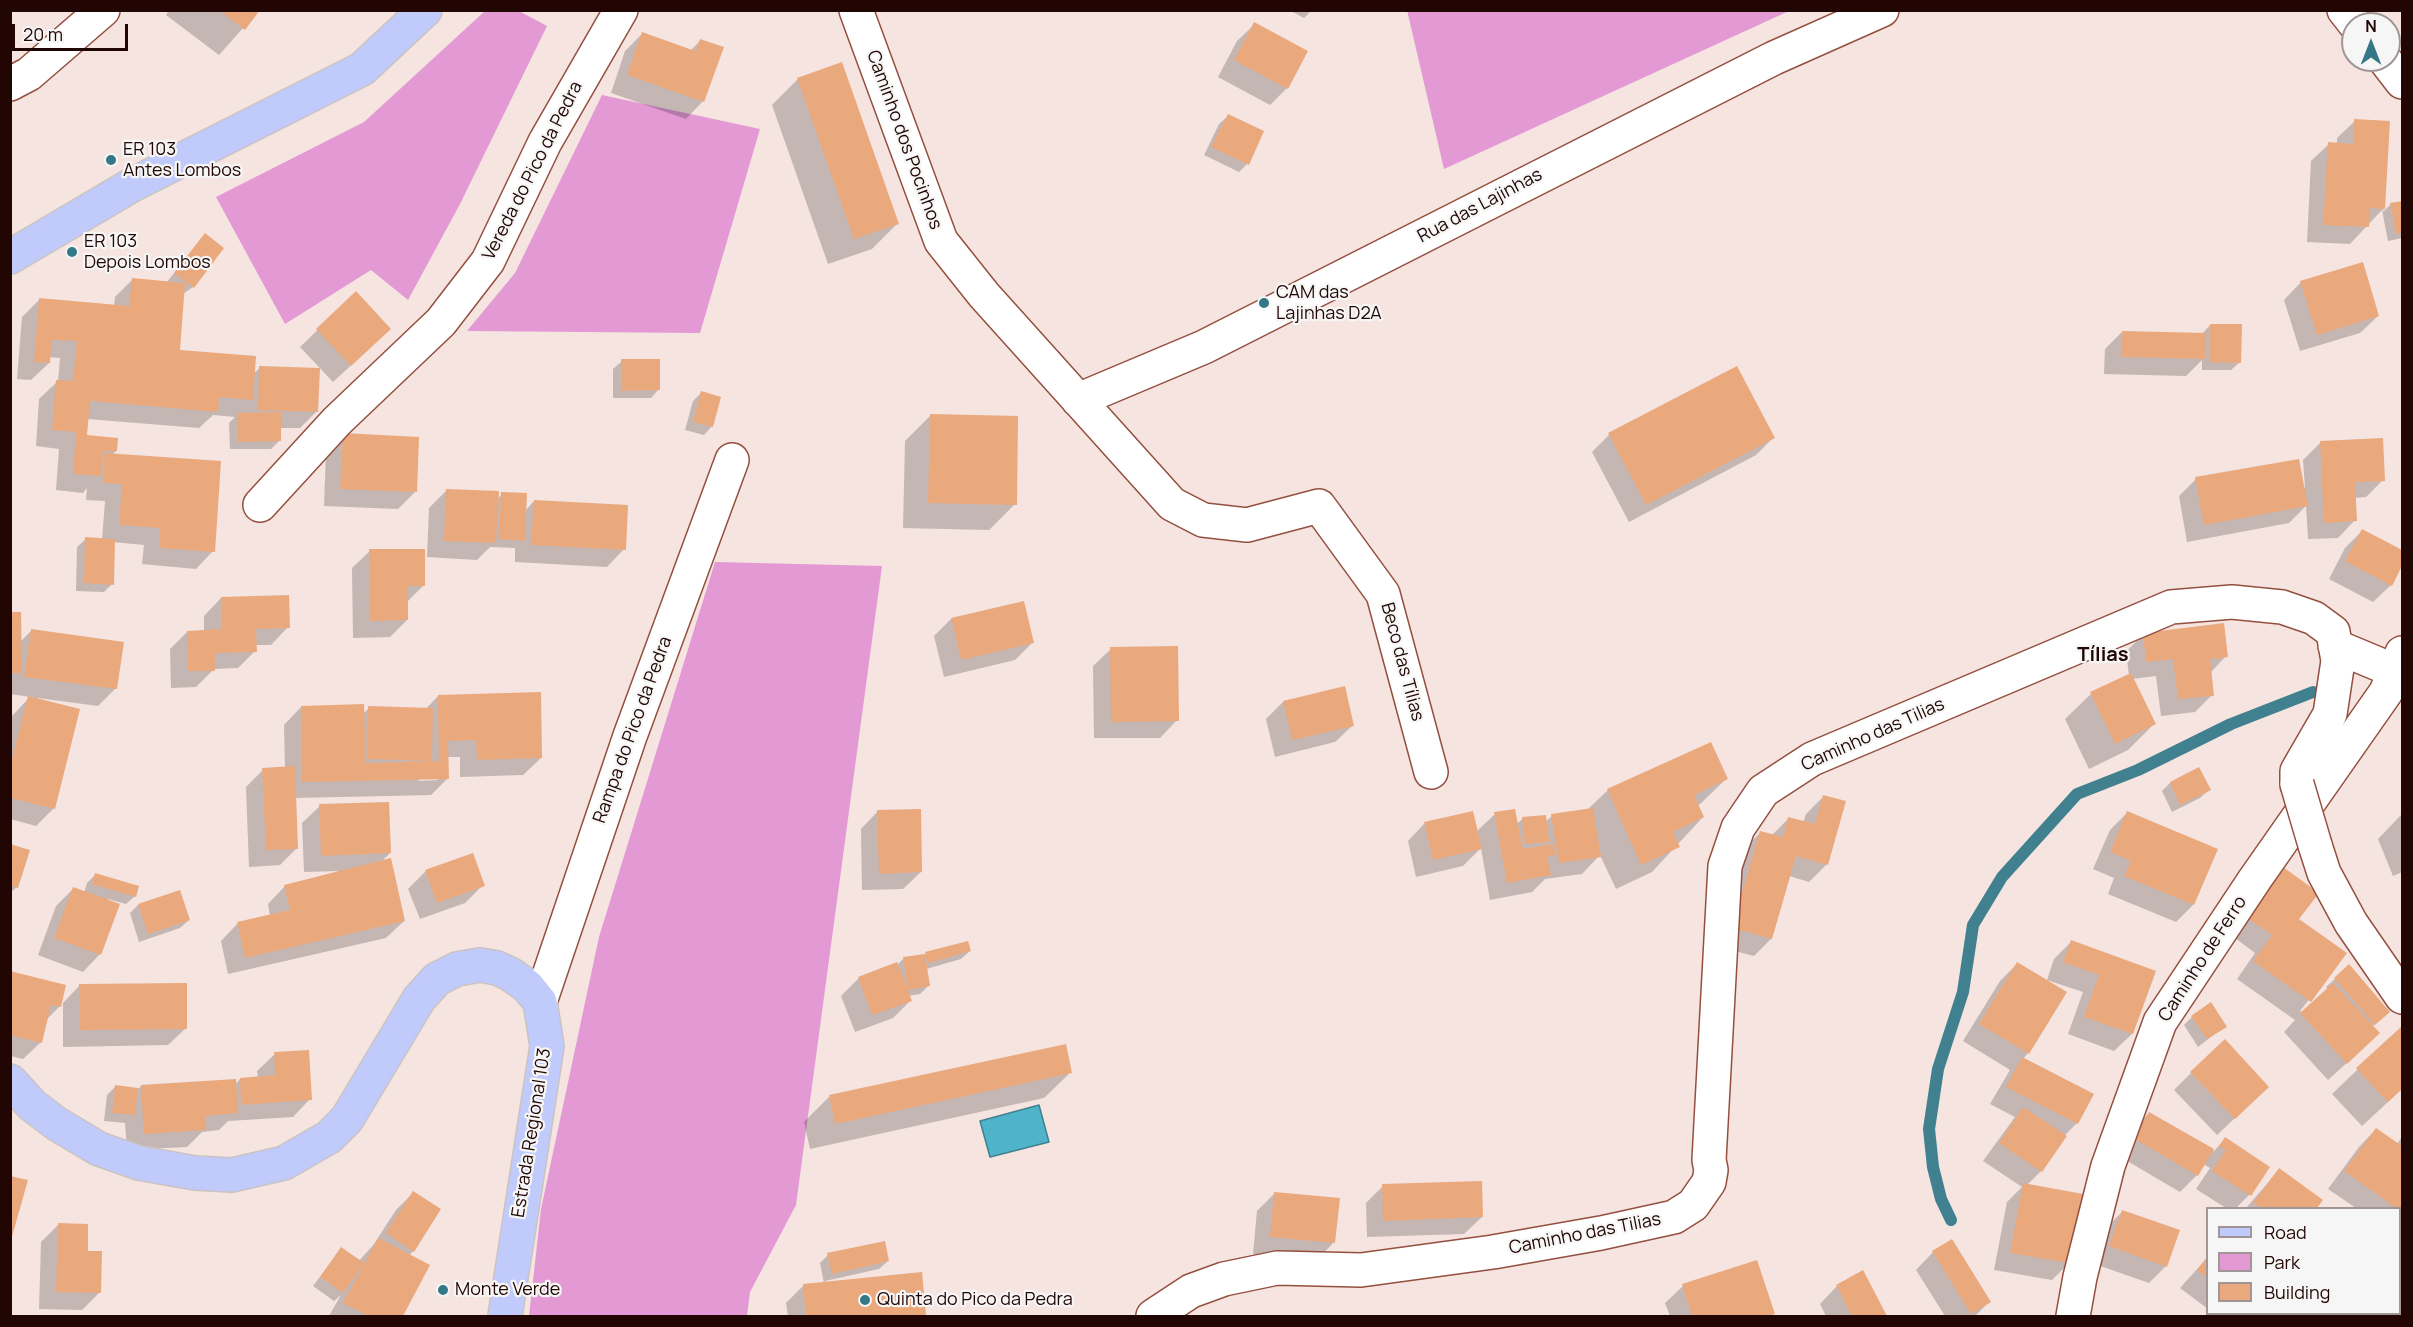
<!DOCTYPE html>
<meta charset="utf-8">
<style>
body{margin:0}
#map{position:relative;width:2413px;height:1327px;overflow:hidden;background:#f5e4e0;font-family:Manrope,sans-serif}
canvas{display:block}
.frame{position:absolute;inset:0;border:12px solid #210603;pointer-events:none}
.legend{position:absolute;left:2206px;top:1207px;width:195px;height:108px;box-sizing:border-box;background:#f6f6f6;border:2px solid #a19695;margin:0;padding:8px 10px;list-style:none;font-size:18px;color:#210603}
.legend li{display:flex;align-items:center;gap:12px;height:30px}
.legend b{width:30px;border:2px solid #a19695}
.north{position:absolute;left:2341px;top:12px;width:60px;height:60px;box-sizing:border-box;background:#f6f6f6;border:2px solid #a19695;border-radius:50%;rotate:0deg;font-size:16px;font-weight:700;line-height:24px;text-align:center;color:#210603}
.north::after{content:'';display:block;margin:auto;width:21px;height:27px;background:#347887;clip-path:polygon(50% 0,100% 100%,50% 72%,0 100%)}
.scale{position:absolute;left:12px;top:24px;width:116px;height:27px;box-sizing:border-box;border:3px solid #210603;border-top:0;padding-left:8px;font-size:18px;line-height:21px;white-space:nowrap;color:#210603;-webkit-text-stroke:4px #f6f6f6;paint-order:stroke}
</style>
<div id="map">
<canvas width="2413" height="1327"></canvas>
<div class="frame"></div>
<ul class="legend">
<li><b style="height:8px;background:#c1cbfb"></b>Road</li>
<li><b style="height:16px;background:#e399d4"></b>Park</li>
<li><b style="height:16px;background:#eaa87d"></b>Building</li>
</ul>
<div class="north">N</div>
<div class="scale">20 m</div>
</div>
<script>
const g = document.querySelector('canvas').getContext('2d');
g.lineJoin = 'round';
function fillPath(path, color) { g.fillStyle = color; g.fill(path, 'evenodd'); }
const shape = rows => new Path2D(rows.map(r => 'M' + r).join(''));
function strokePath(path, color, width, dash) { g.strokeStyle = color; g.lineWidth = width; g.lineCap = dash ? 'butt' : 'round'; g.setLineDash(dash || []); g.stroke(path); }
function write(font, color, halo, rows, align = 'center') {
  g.font = font + ' Manrope,sans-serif'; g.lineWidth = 4.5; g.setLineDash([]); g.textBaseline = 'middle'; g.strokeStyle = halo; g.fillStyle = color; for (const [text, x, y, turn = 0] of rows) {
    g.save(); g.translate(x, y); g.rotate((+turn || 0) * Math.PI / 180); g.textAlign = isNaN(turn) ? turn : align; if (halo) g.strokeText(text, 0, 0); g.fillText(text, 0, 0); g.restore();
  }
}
const green = shape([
 [1407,10,1789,10,1789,11,1444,169],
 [485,11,519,11,547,26,460,204,408,300,371,270,285,324,216,197,364,122],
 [602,95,760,129,700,333,467,331,515,273],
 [715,562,882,566,796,1205,750,1292,747,1316,529,1316,541,1209,599,937]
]);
const water = shape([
 [1039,1105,1049,1142,990,1157,980,1121,1039,1105]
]);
const shadow = shape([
 [169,10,259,10,219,55,166,15],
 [1289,10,1312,10,1304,18],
 [1255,24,1287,88,1270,105,1218,77,1237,41],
 [642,34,691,50,700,41,703,101,686,119,611,93,625,51],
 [798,79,897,224,872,249,828,264,772,105],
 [1228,116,1247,164,1239,172,1204,155,1219,124],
 [2355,121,2389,123,2383,212,2391,204,2402,203,2402,238,2388,241,2382,210,2350,244,2307,242,2311,161,2329,144,2337,144,2337,138],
 [205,235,193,287,183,294,178,351,253,374,260,368,317,411,300,428,279,428,280,440,271,449,230,449,229,423,235,417,213,415,199,428,87,419,86,437,116,451,112,455,213,551,196,569,142,564,144,545,113,542,112,584,104,592,76,591,77,547,86,539,102,540,105,501,86,500,87,488,83,493,56,490,59,449,36,446,39,399,58,381,60,358,49,357,49,363,31,380,17,379,22,317,39,300,114,306,115,297,132,280,166,283],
 [2301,282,2378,316,2360,333,2300,351,2284,300],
 [356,293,372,346,333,382,300,347],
 [2210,325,2240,362,2231,370,2202,370,2202,360,2186,376,2104,374,2105,349,2122,332,2202,334],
 [622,361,659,389,651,398,613,398,613,369],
 [701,393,712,426,704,435,685,430,693,401],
 [930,416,1015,504,989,530,903,528,905,441],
 [343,435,416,491,398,509,324,506,326,452],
 [1609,435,1773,438,1756,455,1629,522,1592,452],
 [2321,442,2383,480,2366,497,2354,498,2355,520,2338,538,2308,539,2306,506,2289,523,2187,542,2179,496,2196,479,2305,488,2303,460],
 [447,490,497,499,502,494,525,511,534,501,624,549,607,567,515,562,515,548,490,547,477,560,427,557,429,508],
 [2362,531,2402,552,2402,563,2391,585,2373,602,2329,579,2345,548],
 [370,551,424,585,407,602,407,620,390,637,353,638,352,568],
 [221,598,288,627,271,645,255,645,255,651,238,668,214,669,196,687,171,688,170,649,187,632,204,631,204,616],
 [10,614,20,642,31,631,116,688,98,706,38,698,54,808,36,826,10,819,10,718,30,697,10,694],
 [951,619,1032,643,1015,660,944,677,934,636],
 [2143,634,2226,656,2210,673,2212,695,2195,712,2161,716,2156,676,2132,679,2154,724,2128,750,2089,769,2065,719,2091,694,2129,675,2126,652],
 [1111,649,1177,720,1160,738,1094,738,1093,666],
 [438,696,541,758,523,775,460,777,460,757,447,757,448,778,431,795,295,798,297,848,280,865,249,867,246,787,263,770,285,768,284,725,301,707,363,714,369,708,425,710],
 [438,777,438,780,418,781,421,778],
 [1283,702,1353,725,1335,742,1275,757,1266,719],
 [1726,779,1698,806,1703,817,1652,872,1616,889,1600,855,1582,874,1545,879,1532,892,1490,900,1481,848,1463,866,1416,877,1408,841,1425,823,1476,832,1495,814,1516,825,1522,819,1545,822,1552,816,1587,810,1608,790],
 [2170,783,2209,790,2200,798,2172,812,2162,791],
 [1823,797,1844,802,1826,865,1809,882,1789,876,1771,939,1754,956,1716,946,1743,850,1760,833,1771,836,1789,818,1803,823,1806,814],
 [320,806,390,853,380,863,404,921,386,938,228,974,221,941,238,923,270,916,268,904,285,886,340,871,304,872,302,823],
 [878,811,921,872,903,889,862,890,861,829],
 [2127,813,2193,905,2176,922,2108,894,2114,878,2093,869,2110,830],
 [2402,814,2402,872,2393,876,2378,839],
 [10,846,17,887,10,893],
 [472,854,483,885,465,903,420,919,408,889,425,872],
 [95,875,135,896,126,904,108,899,100,954,83,972,38,955,56,906,73,889,84,893,87,883],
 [2266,886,2297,919,2345,954,2300,1011,2302,1013,2328,989,2326,987,2335,979,2379,1020,2372,1027,2361,1050,2328,1080,2284,1032,2295,1020,2237,979,2255,953,2231,935],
 [138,905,189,920,180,928,139,942,130,913],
 [967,942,970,951,961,959,926,969,929,985,920,994,908,996,910,1001,893,1018,855,1032,841,996,859,978,897,965,903,959,926,955],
 [2071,942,2154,971,2132,1034,2114,1051,2068,1034,2083,992,2047,980,2054,959],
 [2017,964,2028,1053,2023,1059,2077,1123,2064,1136,2041,1171,2027,1185,2069,1263,2052,1280,1994,1270,2007,1202,2022,1187,1983,1161,2015,1117,1990,1104,2010,1070,1963,1041,2000,981],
 [10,972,60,1006,46,1020,41,1042,23,1059,10,1056],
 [80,985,186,1028,168,1045,63,1047,63,1003],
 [2192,1017,2225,1026,2198,1047,2184,1025],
 [2400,1029,2402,1089,2362,1126,2332,1094],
 [275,1054,310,1099,293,1117,228,1121,219,1130,202,1132,187,1147,127,1150,125,1123,104,1121,107,1095,115,1087,138,1089,141,1086,235,1085,240,1079,258,1078,257,1071],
 [1070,1073,1044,1098,810,1149,804,1122,830,1096],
 [2191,1073,2250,1104,2217,1135,2174,1090],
 [2149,1113,2214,1151,2225,1139,2268,1167,2249,1195,2236,1208,2226,1208,2196,1189,2210,1168,2203,1164,2197,1175,2180,1192,2117,1155,2132,1131],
 [2376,1129,2397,1144,2402,1137,2402,1241,2400,1239,2400,1208,2356,1208,2328,1189,2359,1147],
 [2279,1170,2321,1200,2315,1208,2246,1208],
 [1383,1186,1482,1217,1464,1234,1367,1237,1366,1203],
 [413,1193,413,1251,409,1256,428,1266,401,1316,329,1316,341,1295,334,1301,313,1286,341,1249,359,1261,374,1244,396,1210],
 [1274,1194,1334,1242,1317,1260,1253,1254,1257,1211],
 [2122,1212,2166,1266,2149,1283,2092,1263,2105,1229],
 [58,1225,86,1253,99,1293,82,1310,39,1309,41,1242],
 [1933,1252,1989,1302,1975,1316,1945,1316,1916,1270],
 [828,1255,888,1261,879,1269,825,1281,826,1283,920,1273,925,1316,788,1316,786,1303,804,1285,824,1283,820,1263],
 [2208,1257,2208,1309,2180,1288],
 [1862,1272,1885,1316,1826,1316,1820,1304,1837,1286],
 [1683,1286,1773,1313,1770,1316,1670,1316,1665,1303],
 [2255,1314,2323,1314,2328,1316,2254,1316]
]);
const stream = shape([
 [1951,1220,1941,1199,1933,1167,1929,1129,1938,1069,1963,992,1973,925,2002,877,2077,794,2138,770,2231,724,2313,692]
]);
const building = shape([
 [219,10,260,10,245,30],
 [1254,22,1308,51,1288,89,1234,60],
 [642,32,695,51,700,39,724,47,704,102,627,75],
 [842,62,899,224,854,239,797,78],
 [1228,114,1264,131,1249,165,1211,147],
 [2354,119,2390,121,2385,209,2370,208,2369,227,2323,225,2328,142,2353,144],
 [2402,201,2402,232,2396,234,2390,203],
 [205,233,224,248,194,288,174,273],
 [2363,262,2379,316,2317,335,2300,281],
 [132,278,185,283,180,350,256,356,253,400,219,397,218,412,90,401,87,435,118,438,117,451,104,451,101,476,73,474,76,432,52,430,56,380,73,381,77,341,52,340,50,363,34,362,39,298,129,306],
 [356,291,391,329,351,366,316,329],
 [2210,324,2242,324,2241,363,2210,362],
 [2122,331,2206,333,2205,359,2121,357],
 [621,359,660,359,660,390,621,391],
 [259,366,320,368,318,412,258,410],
 [1737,366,1775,438,1646,505,1608,433],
 [701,391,721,397,713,427,693,422],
 [281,412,281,441,237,442,237,413],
 [930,414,1018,416,1017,505,928,503],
 [343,433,419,437,417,492,340,489],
 [2383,438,2385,481,2355,482,2357,521,2324,523,2320,441],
 [105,453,221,461,215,552,159,548,160,528,119,525,122,484,103,483],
 [2299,459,2308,506,2204,525,2195,477],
 [446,489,499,491,496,543,444,541],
 [501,492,527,493,525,541,499,539],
 [534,500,628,505,626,550,531,545],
 [2362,529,2402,550,2402,566,2392,586,2345,561],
 [85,537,115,539,114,585,84,583],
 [369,549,425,549,425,586,408,586,408,620,370,621],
 [289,595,290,628,256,629,257,652,215,653,215,671,188,671,187,631,222,629,221,597],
 [1024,601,1034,643,961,660,951,618],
 [10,612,21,612,22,673,10,673],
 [2224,623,2228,657,2210,659,2214,696,2178,699,2173,659,2146,662,2143,633],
 [31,629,124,642,117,689,24,677],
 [1178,646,1179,721,1111,722,1110,647],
 [2131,673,2156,724,2115,744,2090,692],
 [1345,686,1354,726,1292,740,1283,701],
 [541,692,542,758,477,760,476,740,448,741,449,779,302,782,301,706,364,704,366,763,439,761,438,695],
 [28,696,80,709,55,809,10,798,10,767],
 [368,706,433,708,432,761,367,759],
 [1711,742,1728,779,1694,795,1704,817,1673,832,1680,847,1641,865,1607,789],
 [295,766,298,849,266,850,262,768],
 [2199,767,2211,790,2180,805,2170,782],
 [1823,795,1846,801,1828,865,1796,856,1772,939,1732,928,1760,831,1783,837,1788,817,1815,824],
 [389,802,391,853,321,856,319,804],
 [1593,808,1601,857,1559,863,1551,814],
 [921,809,922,872,879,874,877,810],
 [1515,809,1523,849,1553,844,1556,855,1547,856,1551,875,1507,883,1494,812],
 [1473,811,1482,849,1433,860,1424,822],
 [2127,811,2218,849,2194,905,2124,876,2131,861,2110,852],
 [1546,815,1549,842,1525,844,1522,817],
 [10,844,30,850,18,888,10,885],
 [473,853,485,886,437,903,425,870],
 [391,858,405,921,245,958,237,922,290,910,284,885],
 [2283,867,2319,893,2299,919,2347,953,2311,1002,2253,961,2272,935,2247,918],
 [95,873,139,886,136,897,92,884],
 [73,887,120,904,101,955,54,938],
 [180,890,190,920,148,934,138,904],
 [2071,940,2156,971,2133,1034,2084,1017,2099,975,2063,962],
 [968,941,971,951,928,963,925,952],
 [925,954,930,986,908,990,912,1001,872,1015,858,977,897,962,908,990,903,957],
 [2017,962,2067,992,2029,1054,1979,1024],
 [2349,964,2390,1012,2375,1025,2334,978],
 [10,971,66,985,61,1007,51,1005,42,1043,10,1035],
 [187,983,187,1029,80,1030,79,984],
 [2333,983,2380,1033,2347,1064,2300,1013],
 [2211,1002,2227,1027,2207,1039,2191,1016],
 [2401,1027,2402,1089,2388,1102,2356,1068],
 [2225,1039,2269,1087,2235,1119,2190,1072],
 [1066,1044,1072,1073,835,1124,829,1095],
 [309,1050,312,1100,241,1105,240,1078,275,1075,274,1052],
 [2022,1057,2094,1094,2078,1124,2006,1087],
 [236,1079,238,1113,205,1116,206,1130,144,1134,141,1085],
 [115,1085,138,1088,135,1115,112,1113],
 [2023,1107,2067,1136,2042,1172,1999,1143],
 [2149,1112,2214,1149,2198,1176,2133,1138],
 [2376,1128,2402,1146,2402,1212,2344,1171],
 [2225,1137,2270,1167,2251,1196,2212,1171,2226,1150,2219,1146],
 [2279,1168,2323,1200,2317,1208,2261,1208,2253,1203],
 [10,1176,28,1180,11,1240,10,1240],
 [1482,1181,1483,1217,1383,1221,1382,1184],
 [2023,1183,2083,1194,2070,1263,2010,1253],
 [413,1191,441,1209,414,1252,386,1233],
 [1274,1192,1340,1198,1335,1243,1270,1237],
 [2122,1210,2180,1230,2167,1267,2109,1246],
 [58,1223,88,1224,88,1251,102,1251,101,1293,56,1292],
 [378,1238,430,1265,403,1316,369,1316,343,1303],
 [1952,1239,1991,1302,1971,1314,1932,1251],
 [885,1241,889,1261,832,1274,827,1253],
 [341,1247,364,1263,343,1293,320,1277],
 [2208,1256,2208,1279,2197,1270],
 [1757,1260,1775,1314,1766,1316,1692,1316,1682,1284],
 [1863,1270,1887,1316,1852,1316,1836,1285],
 [922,1272,926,1316,806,1316,803,1284],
 [2261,1314,2326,1314,2331,1316,2267,1316]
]);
const minor = shape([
 [856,10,941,241,984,295,1172,504,1203,520,1247,525,1319,506,1383,594,1431,772],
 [2344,10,2355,24],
 [2385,60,2402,82],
 [10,84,29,74,103,10],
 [1078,400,1204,347,1774,58,1882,10],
 [260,505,337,421,441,322,488,261,545,142,621,10],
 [2335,646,2395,671],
 [2315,845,2324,873,2351,923,2402,997],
 [540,1002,630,736,732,460],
 [1153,1316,1191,1291,1224,1279,1277,1268,1361,1270,1493,1252,1601,1233,1674,1217,1693,1205,1709,1182,1711,1170,1709,1160,1725,866,1738,828,1763,791,1812,759,2171,607,2232,602,2282,607,2314,618,2333,632,2338,661,2330,714,2297,771,2297,784],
 [2073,1316,2080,1277,2108,1166,2160,1022,2255,879,2386,692,2402,653]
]);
const major = shape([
 [10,257,132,185,362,69,425,10],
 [10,1081,32,1105,57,1124,99,1149,139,1163,195,1173,232,1175,284,1163,329,1137,347,1119,419,999,437,979,457,969,480,965,497,968,510,974,527,986,540,1002,547,1046,505,1316]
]);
const minorBridge = shape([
 [2297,784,2315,845]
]);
const markers = [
 [111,160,6,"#347887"],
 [72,252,6,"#347887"],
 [1264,303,6,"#347887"],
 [443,1290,6,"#347887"],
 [865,1300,6,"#347887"]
];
const streetNames = [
 ["Caminho dos Pocinhos",904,140,70],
 ["Vereda do Pico da Pedra",533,171,-63],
 ["Rua das Lajinhas",1480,206,-28],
 ["Beco das Tílias",1402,662,75],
 ["Rampa do Pico da Pedra",633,730,-70],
 ["Caminho das Tilias",1873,735,-24],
 ["Caminho de Ferro",2203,959,-57],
 ["Estrada Regional 103",532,1133,-81],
 ["Caminho das Tilias",1585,1234,-11]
];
const poiNames = [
 ["ER 103",123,150],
 ["Antes Lombos",123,171],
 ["ER 103",84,242],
 ["Depois Lombos",84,263],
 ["CAM das",1276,293],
 ["Lajinhas D2A",1276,314],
 ["Monte Verde",455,1290],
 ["Quinta do Pico da Pedra",877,1300]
];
const neighbourhoodNames = [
 ["Tílias",2103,655]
];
fillPath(green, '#e399d4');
fillPath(water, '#4fb4ca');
strokePath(water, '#41808e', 1.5);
fillPath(shadow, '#0003');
strokePath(stream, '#41808e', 12);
fillPath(building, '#eaa87d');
strokePath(minor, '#944f3f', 36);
strokePath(major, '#cac3c3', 36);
strokePath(minor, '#fff', 33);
strokePath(major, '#c1cbfb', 33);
strokePath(minorBridge, '#944f3f', 36, []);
strokePath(minorBridge, '#fff', 33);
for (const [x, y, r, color] of markers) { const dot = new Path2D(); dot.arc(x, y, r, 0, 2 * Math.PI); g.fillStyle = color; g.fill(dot); strokePath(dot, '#f6f6f6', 2); }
write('18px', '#210603', '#f6f6f6', streetNames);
write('18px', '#210603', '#f6f6f6', poiNames, 'left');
write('bold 20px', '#210603', '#f6f6f6', neighbourhoodNames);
</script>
